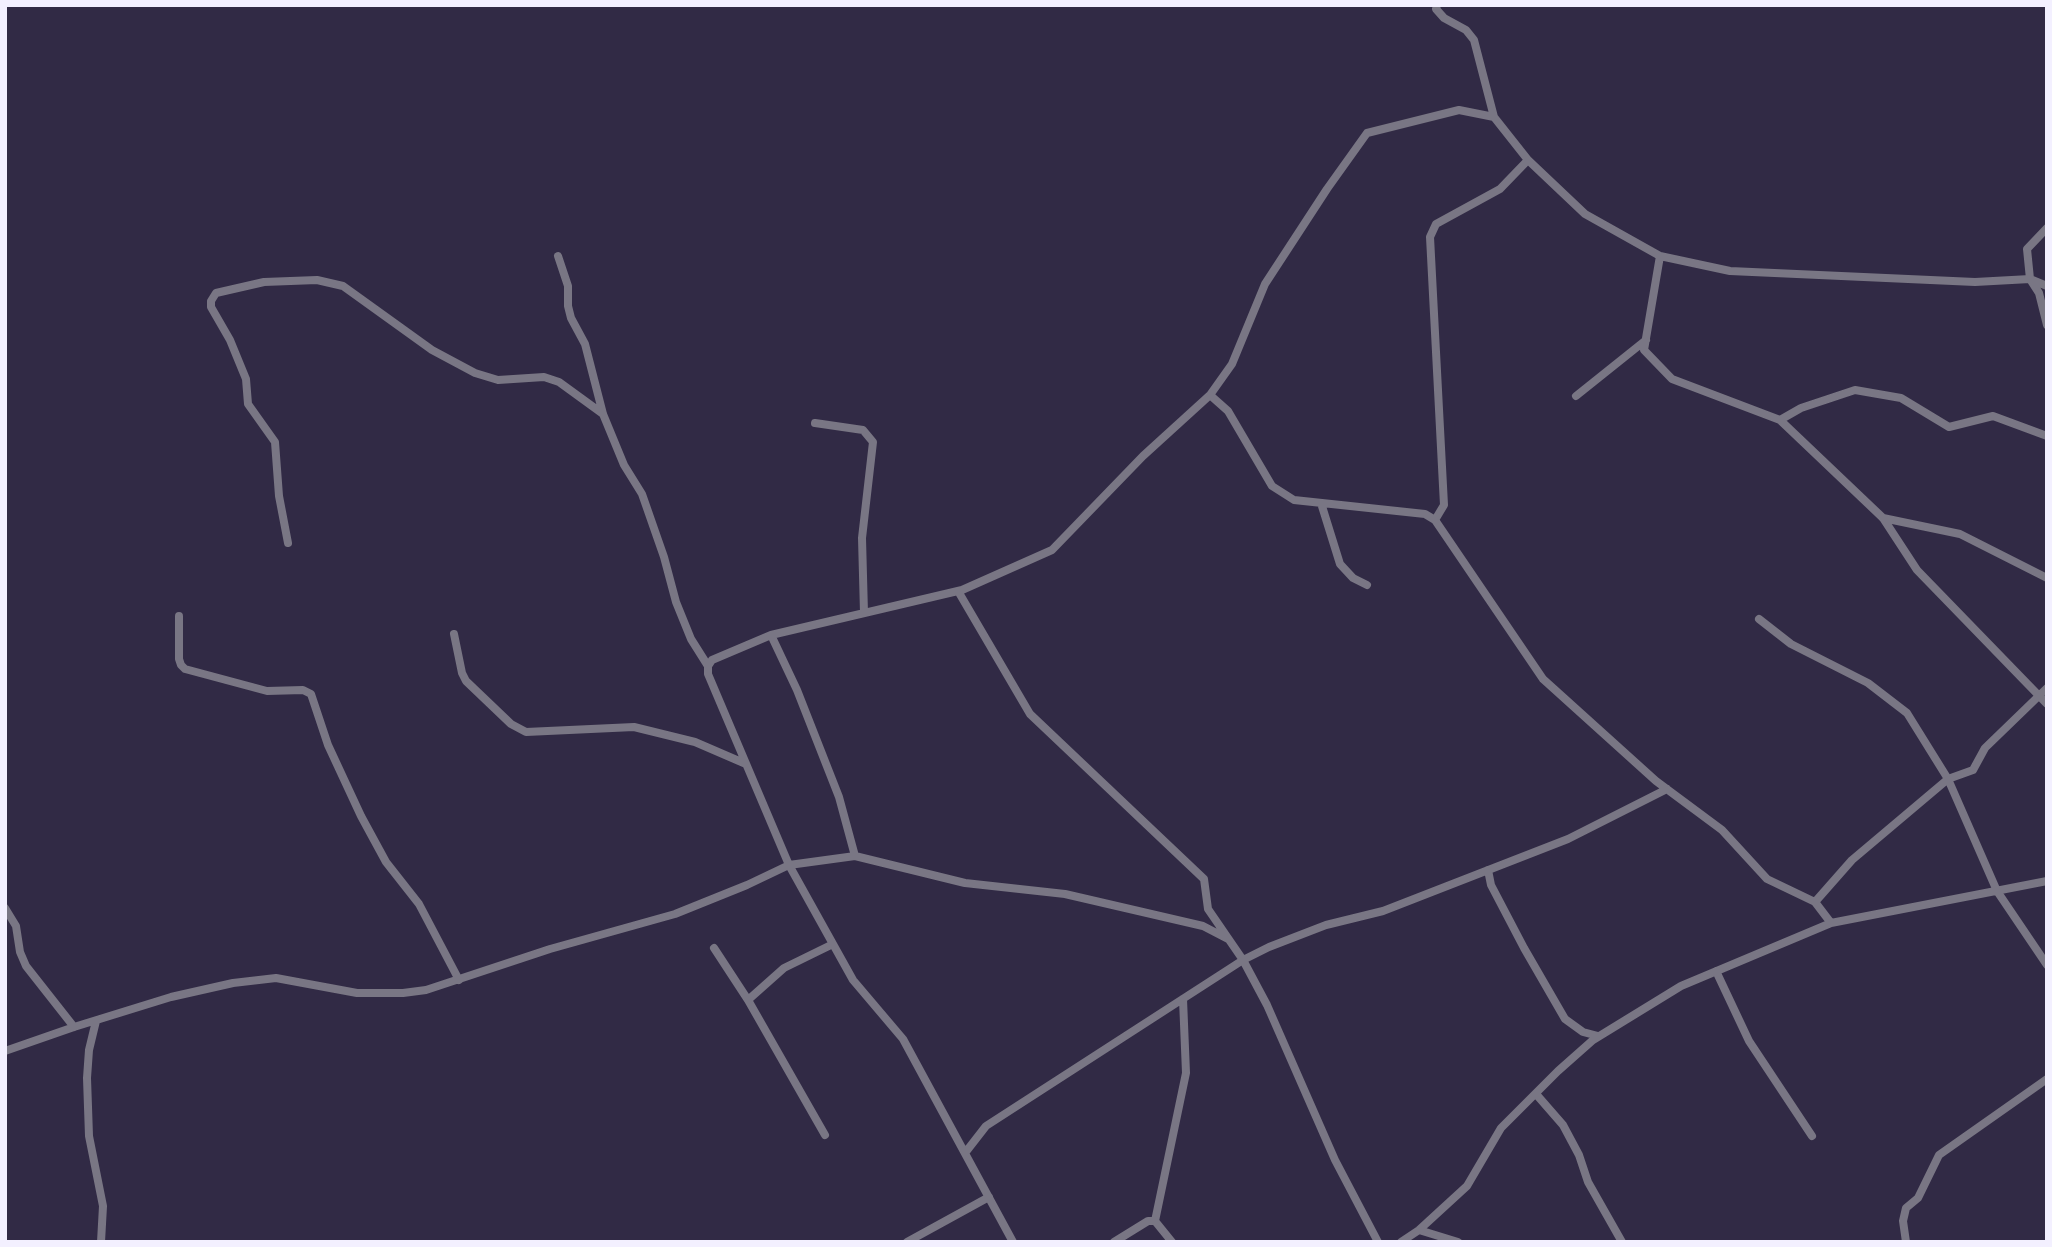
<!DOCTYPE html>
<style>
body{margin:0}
#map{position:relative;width:2052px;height:1247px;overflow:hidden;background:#312a45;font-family:"DejaVu Sans",sans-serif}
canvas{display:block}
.frame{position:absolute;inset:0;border:7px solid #f3f0ff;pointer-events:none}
</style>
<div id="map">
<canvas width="2052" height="1247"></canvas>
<div class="frame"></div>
</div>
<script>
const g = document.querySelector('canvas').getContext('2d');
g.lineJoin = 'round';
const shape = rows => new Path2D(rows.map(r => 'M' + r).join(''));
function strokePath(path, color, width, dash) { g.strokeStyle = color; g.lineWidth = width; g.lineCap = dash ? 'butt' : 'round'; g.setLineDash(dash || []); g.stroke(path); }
const minor = shape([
 [1437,5,1436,9,1444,18,1466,30,1474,40,1494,117],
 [2047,228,2027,249,2030,279,2039,293,2047,325],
 [558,256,568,286,568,306,571,318,585,344,603,414,624,465,642,494,664,557,676,602,691,639,708,666],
 [1660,256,1644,350,1672,379,1780,420,1883,518,1917,570,2047,704],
 [1210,395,1228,411,1272,486,1294,500,1425,514,1435,520,1543,679,1656,781,1722,830,1767,879,1815,902,1831,923],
 [1576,396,1646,340],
 [1780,420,1801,408,1855,390,1901,398,1949,427,1993,416,2047,436],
 [815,423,863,430,873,442,862,538,864,613],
 [1321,503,1340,564,1353,578,1367,585],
 [1883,518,1960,534,2047,578],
 [1435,520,1444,505,1430,237,1436,224,1500,189,1528,160],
 [288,543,279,496,275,442,248,404,246,379,230,340,211,307,211,301,216,293,264,282,317,280,343,286,432,350,475,373,498,380,544,377,559,382,603,414],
 [958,591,1030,714,1204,879,1208,909,1243,960,1267,1005,1335,1160,1378,1242],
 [179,616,179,659,181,665,185,669,267,691,303,690,311,694,328,745,361,816,386,862,419,904,459,980],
 [1759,619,1791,644,1868,683,1907,713,1948,779,1997,891,2047,965],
 [454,634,462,673,466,681,511,724,526,732,634,727,695,742,746,764],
 [771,635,797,690,839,797,855,856],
 [1488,870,1491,885,1524,948,1565,1019,1583,1032,1598,1036],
 [1815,902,1852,860,1948,779,1973,770,1985,748,2047,688],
 [5,908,16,926,20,952,26,966,74,1027],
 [714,948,748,1000,784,968,833,944],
 [1716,971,1749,1041,1812,1136],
 [748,1000,825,1135],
 [96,1021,89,1050,87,1078,89,1136,103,1206,101,1242],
 [5,1051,74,1027,171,997,233,983,276,978,357,993,403,993,426,990,550,949,675,914,747,885,789,865,855,856,965,883,1065,894,1203,926,1228,939],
 [1536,1094,1563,1125,1579,1155,1588,1182,1622,1242],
 [965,1153,986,1126,1243,960,1269,947,1326,925,1383,911,1568,839,1667,789],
 [1419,1230,1458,1242],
 [907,1242,989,1197],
 [1013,1242,903,1039,853,980,789,865,708,674,708,666,712,660,771,635,962,590,1052,550,1143,456,1210,395,1232,364,1265,284,1327,189,1367,133,1459,110,1494,117,1528,160,1585,214,1660,256,1730,271,1975,282,2030,279,2047,286],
 [1114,1242,1148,1221,1155,1221],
 [1172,1242,1155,1221,1186,1073,1183,999],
 [1401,1242,1419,1230,1467,1186,1501,1128,1558,1071,1593,1040,1681,986,1831,923,2047,881],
 [1906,1242,1903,1221,1906,1208,1918,1198,1939,1155,2047,1079]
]);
strokePath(minor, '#797684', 8);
</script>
